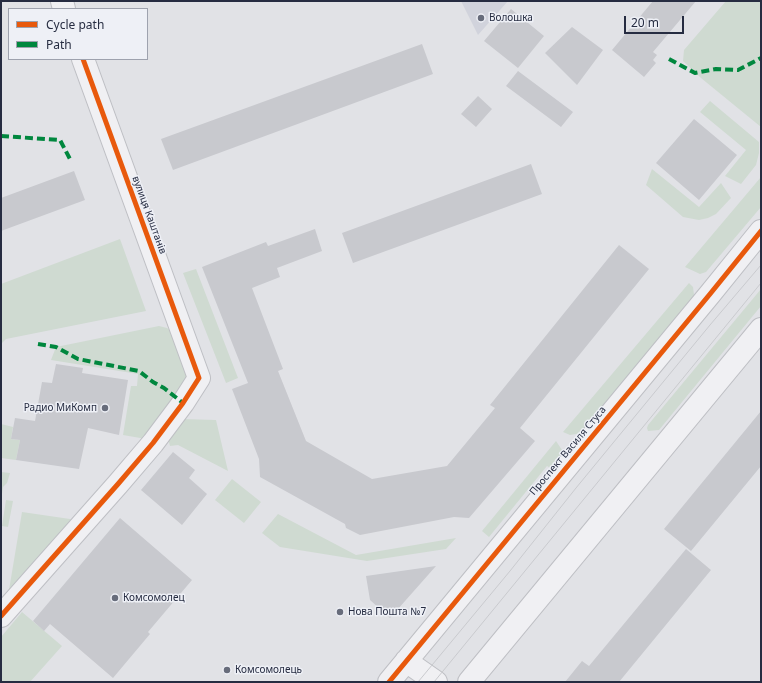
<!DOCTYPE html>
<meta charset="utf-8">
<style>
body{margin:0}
#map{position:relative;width:762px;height:683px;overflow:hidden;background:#e1e2e6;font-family:"Noto Sans",sans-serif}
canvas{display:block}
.frame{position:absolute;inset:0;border:2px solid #262c41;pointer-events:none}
.legend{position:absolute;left:8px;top:8px;width:140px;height:52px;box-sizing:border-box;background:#eef0f6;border:1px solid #9ea2ae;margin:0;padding:5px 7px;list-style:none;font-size:12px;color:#262c41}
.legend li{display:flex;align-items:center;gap:8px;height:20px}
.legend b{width:20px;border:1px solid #9ea2ae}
.scale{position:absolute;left:624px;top:16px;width:60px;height:18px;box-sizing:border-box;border:2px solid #262c41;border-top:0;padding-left:5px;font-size:12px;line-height:14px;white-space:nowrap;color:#262c41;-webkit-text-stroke:3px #eef0f6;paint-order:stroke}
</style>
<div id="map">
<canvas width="762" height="683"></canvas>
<div class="frame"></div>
<ul class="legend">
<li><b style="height:5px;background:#e8590c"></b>Cycle path</li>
<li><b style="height:5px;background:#00873e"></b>Path</li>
</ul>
<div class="scale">20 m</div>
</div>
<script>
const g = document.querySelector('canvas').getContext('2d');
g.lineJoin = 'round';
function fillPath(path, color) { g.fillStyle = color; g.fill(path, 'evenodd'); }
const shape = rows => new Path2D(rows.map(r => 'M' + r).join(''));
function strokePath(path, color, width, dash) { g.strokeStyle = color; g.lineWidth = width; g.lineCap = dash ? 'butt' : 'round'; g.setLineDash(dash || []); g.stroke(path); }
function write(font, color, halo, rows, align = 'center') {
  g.font = font + ' "Noto Sans",sans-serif'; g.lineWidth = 3; g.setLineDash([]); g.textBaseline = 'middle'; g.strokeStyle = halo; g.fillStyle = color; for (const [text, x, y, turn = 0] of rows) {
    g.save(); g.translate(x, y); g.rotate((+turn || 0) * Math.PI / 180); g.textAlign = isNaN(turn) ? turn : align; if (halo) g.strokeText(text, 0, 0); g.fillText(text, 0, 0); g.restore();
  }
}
const built = shape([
 [461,1,508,1,478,35]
]);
const green = shape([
 [726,1,761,1,761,127,701,78,683,61,684,50],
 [710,101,759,142,759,153,756,165,741,184,725,176,746,150,700,112],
 [652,169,699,207,721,183,731,198,716,214,708,218,699,220,683,217,646,185],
 [761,177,761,207,706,272,700,274,685,267],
 [120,239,146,311,6,339,1,344,1,284],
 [196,269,238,378,226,383,183,273],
 [689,283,693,287,694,295,692,302,582,433,570,435,563,432],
 [761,289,761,306,659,430,648,431,647,428,648,425],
 [159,326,167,328,174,333,186,366,187,378,146,439,123,435,131,386,137,386,138,374,51,360,56,347],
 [182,419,216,420,228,471,178,445,170,446,167,435],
 [1,424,13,427,11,439,20,440,16,460,1,458],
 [556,441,562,450,562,456,552,469,547,466,489,537,482,531],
 [1,472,10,473,7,483,3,487,2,494],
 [232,479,261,502,244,523,215,500],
 [6,500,13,501,8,527,2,526],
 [22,512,70,519,73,521,8,596],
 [278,514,356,555,456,538,446,549,367,561,280,547,262,533],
 [22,612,62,646,30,682,1,682,1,637]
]);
const building = shape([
 [653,1,696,1,653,52,657,55,653,60,656,63,644,77,612,50],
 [511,9,544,36,518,68,484,41],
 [572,27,603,50,577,85,545,53],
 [422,44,433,74,173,170,161,139],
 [518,71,573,112,561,127,506,86],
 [478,96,492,109,476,127,461,114],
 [694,119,737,155,699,200,656,163],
 [531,164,542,194,353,263,342,233],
 [74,171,85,200,1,231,1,198],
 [315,229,322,251,277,268,280,277,252,288,283,369,278,371,306,441,372,479,447,466,495,408,490,405,619,245,649,269,520,428,535,441,469,518,454,517,360,535,346,528,345,524,260,477,259,459,232,389,248,383,202,267,266,242,268,246],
 [56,364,83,368,82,373,128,380,119,435,88,428,79,469,16,460,20,440,11,439,15,418,35,421,42,382,52,383],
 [761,411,761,466,691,551,664,529],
 [173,452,195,470,189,478,207,494,182,525,141,490],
 [120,518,192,580,148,632,150,634,113,678,50,624,44,631,33,621],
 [686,549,711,570,619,682,565,682,582,661,589,666],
 [436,566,390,618,370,600,366,576]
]);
const minor = shape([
 [62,1,64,9],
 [1,616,118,484,153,443,183,403,199,378,83,59],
 [406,661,436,682],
 [389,682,710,294,761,231],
 [469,682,761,329]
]);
const tram = shape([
 [418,682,510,571,576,488,710,325,761,265],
 [434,682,761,283]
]);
const quiet = shape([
 [669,59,695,73,716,69,738,70,761,58],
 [1,136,60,140,70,159],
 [38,344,56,347,78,359,139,371,153,382,164,388,183,403]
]);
const cycleway = shape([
 [1,616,118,484,153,443,183,403,199,378,83,59],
 [389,682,710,294,761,231]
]);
const markers = [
 [481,18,4,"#676c7b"],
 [105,408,4,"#676c7b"],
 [115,598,4,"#676c7b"],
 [340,612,4,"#676c7b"],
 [227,670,4,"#676c7b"]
];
const poiNames = [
 ["Волошка",489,18],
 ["Радио МиКомп",97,408,"right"],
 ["Комсомолец",123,598],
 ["Нова Пошта №7",348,612],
 ["Комсомолець",235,670]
];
const streetNames = [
 ["вулиця Каштанів",149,215,70],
 ["Проспект Василя Стуса",568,451,-50]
];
fillPath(built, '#d1d3dc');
fillPath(green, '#cfdad1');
fillPath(building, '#c8c9ce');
strokePath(minor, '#bebfc4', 24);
strokePath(minor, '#f0f0f3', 22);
strokePath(tram, '#c9cace', 1);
strokePath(quiet, '#00873e', 4, [8, 4]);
strokePath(cycleway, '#e8590c', 5);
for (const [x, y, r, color] of markers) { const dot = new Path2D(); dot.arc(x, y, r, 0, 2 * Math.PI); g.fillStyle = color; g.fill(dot); strokePath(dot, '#eef0f6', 1.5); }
write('10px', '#262c41', '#eef0f6', poiNames, 'left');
write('10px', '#262c41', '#eef0f6', streetNames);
</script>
